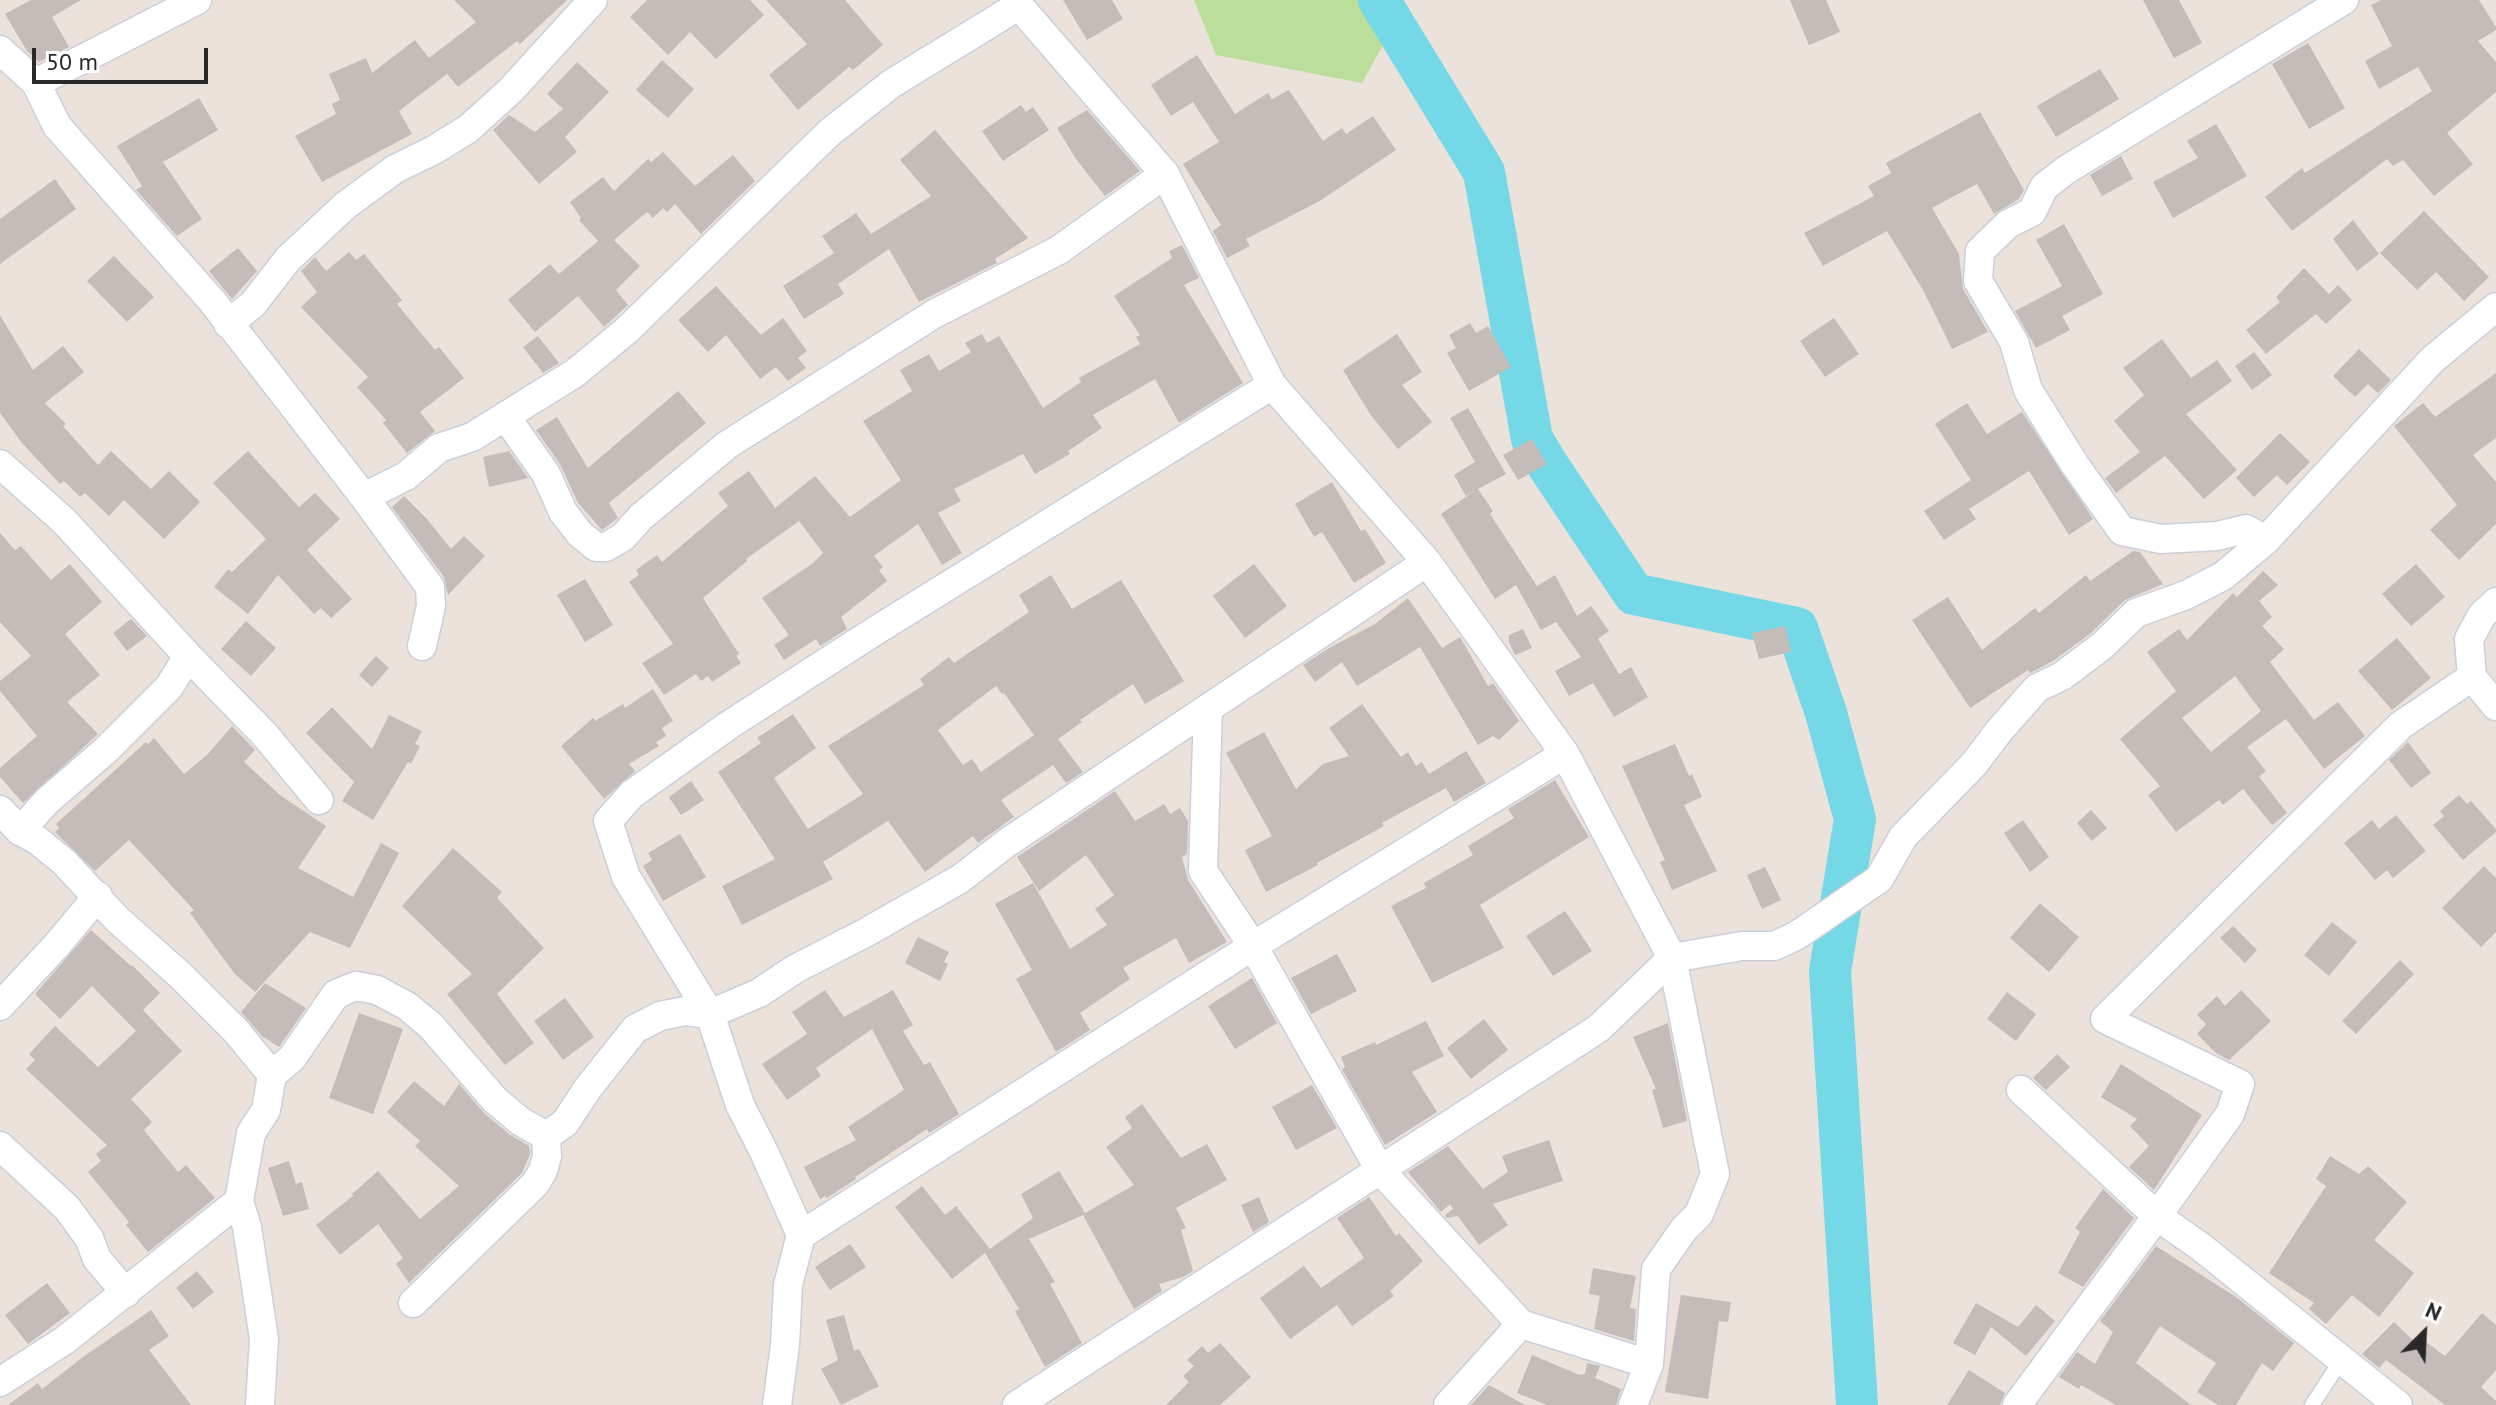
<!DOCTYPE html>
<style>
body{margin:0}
#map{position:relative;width:2496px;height:1405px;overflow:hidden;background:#ebe2dc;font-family:"PT Sans",sans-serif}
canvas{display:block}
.north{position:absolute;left:2384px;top:1293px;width:80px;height:80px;-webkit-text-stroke:6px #fff;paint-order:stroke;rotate:24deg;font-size:22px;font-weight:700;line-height:32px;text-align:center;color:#292929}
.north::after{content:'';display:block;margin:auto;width:28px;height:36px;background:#292929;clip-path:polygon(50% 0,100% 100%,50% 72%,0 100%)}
.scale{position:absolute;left:32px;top:48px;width:176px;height:36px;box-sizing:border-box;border:4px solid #292929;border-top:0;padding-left:10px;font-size:24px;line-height:28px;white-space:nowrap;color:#292929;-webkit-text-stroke:6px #fff;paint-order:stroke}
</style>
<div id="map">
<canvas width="2496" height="1405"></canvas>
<div class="north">N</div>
<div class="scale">50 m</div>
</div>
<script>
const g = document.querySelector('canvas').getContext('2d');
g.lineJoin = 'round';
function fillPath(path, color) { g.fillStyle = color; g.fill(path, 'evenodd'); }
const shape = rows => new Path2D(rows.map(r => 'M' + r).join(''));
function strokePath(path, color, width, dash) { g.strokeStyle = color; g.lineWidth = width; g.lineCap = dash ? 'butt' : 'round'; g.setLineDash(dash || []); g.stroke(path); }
const green = shape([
 [1194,0,1402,0,1389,34,1362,83,1216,55]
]);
const river = shape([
 [1379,0,1484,172,1532,439,1547,464,1634,594,1797,628,1826,713,1855,819,1830,971,1857,1405]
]);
const building = shape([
 [31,0,81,0,52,17,69,47,39,62,27,51,5,14],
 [454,0,567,0,520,44,517,41,458,87,447,74,399,111,412,134,322,182,295,136,336,114,332,104,340,100,329,74,366,58,372,73,415,40,429,58,476,22],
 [647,0,750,0,764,15,716,59,690,32,668,55,630,17],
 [766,0,845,0,883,45,853,70,849,67,798,110,769,75,807,44],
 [1063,0,1112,0,1123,19,1087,40],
 [1790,0,1826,0,1840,32,1809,45],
 [2143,0,2179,0,2202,43,2174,58],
 [2381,0,2479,0,2496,27,2496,30,2478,41,2496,62,2496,92,2447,133,2473,164,2434,196,2403,160,2393,166,2387,159,2292,231,2265,197,2302,168,2305,173,2432,91,2418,67,2379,89,2365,61,2392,46,2371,5],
 [2308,43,2345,108,2309,129,2272,64],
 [1197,55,1235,114,1268,93,1272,99,1289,90,1323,141,1342,128,1346,134,1373,116,1396,150,1318,202,1246,239,1250,246,1227,258,1213,231,1221,225,1183,164,1219,142,1193,102,1171,116,1151,85],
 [662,60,694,89,668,118,636,90],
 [577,62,609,92,565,137,577,152,539,184,493,130,509,115,535,132,563,109,547,94],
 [2100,69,2119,99,2056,137,2037,106],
 [199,98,218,130,163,162,202,219,177,236,136,190,142,186,117,146],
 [1021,105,1026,112,1033,107,1049,130,1003,161,982,131],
 [1087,110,1140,171,1105,196,1076,159,1057,128],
 [1980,112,2024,190,2019,199,1994,214,1977,184,1932,208,1959,254,1963,289,1988,332,1952,349,1923,290,1887,231,1823,266,1804,233,1874,196,1868,186,1891,173,1886,163],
 [2216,124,2247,176,2173,218,2153,182,2198,158,2187,141],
 [935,130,1028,238,995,259,997,263,919,302,889,249,838,284,844,294,804,319,783,286,834,253,822,236,856,213,871,234,931,196,900,160],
 [663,152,695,186,733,155,755,181,701,234,675,204,667,212,663,208,653,218,647,212,614,240,640,266,616,290,628,305,604,327,578,296,535,332,508,300,550,264,559,274,598,241,579,220,581,218,570,202,603,177,614,191,648,159,651,162],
 [2121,156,2133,179,2102,196,2090,175],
 [55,179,76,209,0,264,0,219],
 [2424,211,2489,277,2464,301,2436,272,2417,290,2380,253],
 [2353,220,2379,254,2357,271,2333,239],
 [2064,224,2103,294,2062,316,2070,330,2036,348,2015,311,2062,286,2036,240],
 [1182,245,1199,278,1184,285,1243,383,1179,423,1155,379,1093,415,1102,428,1068,451,1070,454,1035,474,1023,454,954,489,961,501,938,513,962,553,942,565,918,524,874,556,883,567,879,570,887,581,841,617,847,629,820,646,816,639,784,660,774,645,789,635,762,598,813,563,823,553,799,521,746,559,747,561,703,598,739,654,736,656,741,663,712,682,708,676,701,681,696,674,664,695,642,663,673,644,629,582,639,575,636,570,657,555,662,562,728,506,718,493,749,471,775,508,815,476,850,517,901,480,863,421,912,391,900,370,929,354,939,371,971,352,965,343,982,334,987,343,999,336,1043,408,1081,382,1079,378,1140,344,1136,337,1140,335,1114,296,1172,258,1169,251],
 [238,248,257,271,232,299,209,271],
 [349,252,356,260,364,254,402,300,397,304,435,350,439,347,464,378,420,412,435,431,407,453,383,423,386,420,357,387,368,377,301,307,317,292,301,271,315,257,326,271],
 [114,256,154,297,127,322,87,281],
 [2304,268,2329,294,2338,285,2352,300,2326,324,2316,314,2266,354,2246,330,2280,302,2276,297],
 [716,286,761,335,783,318,807,351,798,358,806,368,788,381,776,367,760,379,726,335,708,352,678,320],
 [0,315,33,370,63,346,84,372,45,403,66,424,63,426,98,465,111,451,151,489,169,471,200,502,164,539,124,500,109,516,85,493,80,497,64,481,60,484,22,443,0,413],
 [1834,318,1859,354,1825,377,1800,341],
 [1470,323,1476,333,1488,326,1511,367,1469,391,1447,353,1456,348,1449,335],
 [1397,334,1422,372,1402,385,1432,422,1398,449,1370,414,1343,370],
 [538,336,559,363,543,373,523,347],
 [2162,339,2191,378,2217,360,2232,381,2186,414,2237,470,2204,499,2165,456,2116,493,2105,478,2140,452,2114,421,2144,395,2123,368],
 [2359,349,2391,380,2378,393,2368,384,2355,397,2333,376],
 [2254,352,2272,375,2252,390,2235,366],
 [2496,373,2496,438,2473,455,2496,482,2496,524,2459,560,2430,530,2457,505,2394,426,2423,403,2435,417],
 [678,391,706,423,609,503,618,518,602,530,578,503,560,464,536,430,557,417,588,468],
 [1967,403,1987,434,2022,412,2093,519,2069,535,2029,471,1969,509,1976,519,1944,540,1924,511,1971,480,1935,424],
 [1468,408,1506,474,1478,489,1493,511,1490,514,1537,586,1555,575,1577,616,1591,606,1609,631,1598,639,1619,674,1631,667,1648,697,1614,717,1593,683,1569,696,1555,671,1581,657,1556,622,1541,630,1516,585,1495,599,1441,514,1476,490,1466,496,1454,475,1475,462,1450,418],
 [2280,433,2310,462,2287,485,2277,475,2254,497,2236,478],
 [1532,439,1547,464,1518,480,1503,455],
 [248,451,299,507,315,493,340,519,307,550,352,599,331,618,321,608,314,614,278,575,248,614,214,587,228,569,232,572,266,539,213,483],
 [509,451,528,478,489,487,483,457],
 [1332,482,1361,531,1365,529,1386,563,1354,583,1322,532,1314,537,1295,504],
 [404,496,427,519,451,549,464,536,485,556,448,595,444,577,392,507],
 [0,533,15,550,21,546,51,580,70,564,102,602,65,634,100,675,67,702,98,734,23,803,0,777,0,768,37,736,0,691,0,681,31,656,0,622],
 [2133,551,2140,552,2163,584,2125,600,2091,633,2053,661,2030,673,2028,670,1970,708,1912,620,1948,597,1982,650,2035,608,2039,613,2086,575,2090,581],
 [1254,564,1287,606,1245,638,1213,596],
 [2416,564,2445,597,2411,626,2382,594],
 [2263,571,2278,585,2259,601,2272,617,2262,626,2284,649,2270,662,2314,720,2338,702,2365,736,2324,769,2286,719,2247,747,2266,771,2259,777,2287,813,2272,825,2243,789,2223,805,2219,800,2176,832,2148,795,2160,786,2120,739,2176,691,2147,652,2179,629,2187,640,2233,593,2237,597],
 [2235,676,2261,711,2211,752,2182,718],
 [1051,575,1072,609,1121,580,1184,681,1145,704,1133,684,1080,720,1082,722,1058,739,1083,772,1066,783,1053,765,1001,800,1014,817,978,843,973,836,925,872,888,821,823,862,833,879,742,925,722,886,775,859,718,772,761,743,757,738,793,714,816,748,774,778,808,829,863,794,828,746,924,685,920,679,949,657,954,663,1029,612,1019,595],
 [996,686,1002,694,1004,693,1034,735,981,772,972,759,963,765,938,730],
 [585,579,613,625,585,642,557,595],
 [1408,598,1442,648,1460,637,1488,686,1493,683,1509,706,1519,721,1499,740,1493,736,1478,745,1420,647,1357,686,1342,662,1315,682,1303,665,1329,648,1375,624],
 [131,619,147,636,127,651,113,633],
 [246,621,276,648,251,676,221,649],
 [1785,626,1791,652,1759,659,1752,633],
 [1523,629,1532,648,1515,655,1509,642,1509,635],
 [2397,638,2431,678,2392,710,2358,671],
 [376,656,389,668,372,687,359,675],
 [653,689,673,721,662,728,666,736,656,742,659,746,629,764,635,771,604,799,561,746,593,718,595,721,623,704,625,708],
 [1362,704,1401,757,1408,752,1416,766,1422,762,1429,774,1466,751,1486,783,1454,802,1446,788,1382,823,1384,826,1317,863,1318,865,1266,892,1245,850,1272,836,1226,753,1264,732,1296,789,1323,764,1349,756,1329,728],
 [332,707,372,749,389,715,422,731,415,744,420,746,411,764,408,762,373,820,342,801,354,782,306,733],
 [232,726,255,750,244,762,280,795,326,826,298,868,353,897,381,843,399,853,350,948,310,932,255,992,234,973,190,913,194,910,129,840,95,871,55,832,59,828,56,824,146,742,148,744,154,738,184,774,207,755],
 [2408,742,2431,773,2411,788,2389,760],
 [1675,744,1689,776,1692,774,1702,797,1684,805,1717,871,1672,890,1660,862,1665,860,1622,766],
 [1555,780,1589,837,1480,905,1504,948,1432,983,1391,906,1426,888,1424,883,1473,855,1468,846,1514,818,1508,809],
 [691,781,704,800,681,815,669,797],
 [1115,791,1135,821,1164,804,1170,814,1180,808,1188,821,1187,854,1182,857,1188,880,1227,942,1189,963,1176,938,1123,968,1130,979,1080,1013,1090,1030,1056,1052,1016,979,1032,970,995,904,1033,883,1070,949,1107,925,1095,909,1114,895,1086,855,1039,891,1017,857],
 [2459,795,2467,804,2471,801,2496,829,2496,832,2463,860,2433,825,2444,816,2440,811],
 [2091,810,2107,828,2092,841,2077,823],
 [2396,815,2426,851,2393,878,2387,870,2375,880,2344,843,2372,820,2379,829],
 [2023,820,2049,857,2030,872,2004,833],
 [680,834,706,877,663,901,643,866,652,860,648,853],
 [453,848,502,892,497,898,544,948,497,994,534,1043,505,1065,447,994,472,974,402,906],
 [2484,866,2496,878,2496,932,2481,947,2442,908],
 [1765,867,1781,900,1762,909,1747,875],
 [2040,903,2079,937,2049,972,2010,938],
 [1565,911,1592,951,1553,976,1526,936],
 [2332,922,2357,942,2329,976,2304,955],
 [2233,926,2257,950,2245,963,2220,938],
 [91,930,131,966,132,965,160,993,143,1010,182,1051,131,1099,152,1122,144,1130,178,1172,186,1165,215,1198,148,1252,126,1225,129,1222,88,1172,101,1161,96,1154,107,1145,26,1069,35,1060,29,1054,55,1026,98,1067,136,1031,92,986,60,1019,35,994],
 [918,937,949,952,944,962,948,964,940,981,905,963],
 [1337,954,1357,991,1311,1014,1291,978],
 [2400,960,2414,974,2356,1034,2342,1021],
 [1252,978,1277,1023,1235,1049,1208,1006],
 [265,983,306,1008,279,1047,262,1036,241,1012],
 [825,990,844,1017,893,990,913,1025,903,1031,924,1065,930,1062,959,1114,929,1133,927,1129,855,1177,856,1179,827,1198,825,1196,820,1199,804,1167,856,1140,848,1127,904,1090,872,1029,816,1068,821,1076,787,1100,762,1064,807,1034,792,1012],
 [2241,990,2271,1021,2229,1060,2216,1053,2197,1034,2206,1024,2197,1015,2217,996,2225,1006],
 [2007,992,2036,1014,2016,1041,1987,1019],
 [565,998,594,1037,563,1060,534,1021],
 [359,1013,403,1029,373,1114,329,1098],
 [1484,1019,1508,1050,1471,1079,1447,1048],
 [1426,1021,1444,1056,1412,1072,1437,1112,1385,1145,1342,1069,1345,1067,1341,1057,1375,1042,1376,1045],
 [1668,1023,1687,1121,1663,1128,1652,1090,1656,1089,1633,1037],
 [2057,1054,2070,1067,2046,1090,2033,1078],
 [2121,1064,2202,1115,2154,1190,2129,1167,2149,1146,2130,1126,2137,1119,2101,1097],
 [414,1081,444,1106,459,1084,484,1113,509,1134,529,1146,530,1154,522,1173,409,1283,396,1264,403,1258,378,1224,340,1255,316,1225,353,1196,352,1194,378,1171,420,1219,459,1186,415,1146,420,1141,387,1112],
 [1312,1085,1337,1128,1296,1150,1272,1107],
 [1142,1104,1181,1158,1207,1144,1227,1180,1176,1208,1186,1228,1181,1230,1193,1271,1183,1277,1159,1284,1162,1291,1134,1309,1083,1215,1029,1239,1055,1282,1050,1284,1082,1343,1045,1367,1015,1311,1019,1309,985,1253,952,1279,895,1207,922,1186,945,1215,956,1206,990,1249,1033,1218,1021,1194,1059,1171,1085,1213,1134,1185,1106,1147,1132,1128,1125,1117],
 [1549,1140,1563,1181,1493,1204,1508,1225,1479,1245,1458,1216,1447,1218,1445,1215,1453,1209,1450,1204,1441,1212,1408,1172,1448,1146,1483,1189,1508,1172,1502,1156],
 [2330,1156,2359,1174,2368,1166,2407,1202,2374,1240,2414,1273,2379,1317,2352,1295,2326,1324,2309,1309,2314,1303,2269,1273,2326,1186,2316,1179],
 [289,1161,296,1184,302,1182,309,1209,283,1216,268,1168],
 [2103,1189,2134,1218,2083,1287,2058,1273,2080,1232,2075,1228],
 [1259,1197,1269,1222,1253,1232,1241,1205],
 [1369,1197,1396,1236,1399,1233,1423,1261,1390,1291,1394,1296,1352,1326,1337,1305,1290,1339,1260,1298,1304,1266,1321,1288,1364,1258,1337,1218],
 [850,1244,866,1267,830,1290,815,1267],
 [2156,1246,2236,1297,2294,1343,2273,1371,2262,1363,2236,1405,2218,1405,2197,1392,2216,1363,2160,1326,2136,1363,2191,1405,2116,1405,2081,1385,2079,1389,2059,1377,2077,1352,2095,1364,2113,1332,2100,1321],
 [1593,1268,1636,1276,1630,1308,1636,1309,1634,1341,1594,1329,1600,1296,1589,1294],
 [197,1271,214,1292,193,1309,176,1288],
 [47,1283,70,1313,28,1344,5,1315],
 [1681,1295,1731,1302,1728,1322,1719,1321,1708,1399,1665,1392],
 [1976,1303,2018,1327,2036,1305,2055,1321,2026,1356,1991,1327,1975,1355,1953,1343],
 [151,1310,169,1336,149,1350,191,1405,8,1405,38,1383,42,1389,83,1357],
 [2482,1313,2496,1325,2496,1370,2481,1387,2496,1401,2496,1405,2445,1405,2386,1360,2379,1368,2362,1354,2394,1322,2417,1344,2422,1339,2445,1356],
 [844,1315,854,1351,859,1349,879,1386,841,1405,821,1369,838,1360,826,1320],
 [1220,1343,1251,1377,1220,1405,1166,1405,1189,1382,1183,1376,1194,1366,1187,1360,1202,1346,1208,1353],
 [1532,1355,1580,1375,1585,1374,1587,1363,1600,1366,1595,1378,1621,1389,1616,1405,1547,1405,1517,1393],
 [1969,1370,2005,1393,2000,1405,1947,1405],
 [1489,1385,1525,1405,1471,1405]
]);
const service = shape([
 [2312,1405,2342,1359]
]);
const minor = shape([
 [1014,0,1165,174,1272,385,1427,562,1565,754,1672,958,1715,1174,1699,1214,1684,1229,1656,1269,1649,1364,1633,1405],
 [0,50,36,83,57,126,212,301,364,497,430,587,431,606,422,646],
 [36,83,197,0],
 [228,324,253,304,288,259,346,205,395,169,434,150,468,129,511,90,593,0],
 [506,417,546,474,563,512,580,534,596,547,606,547,623,537,641,517,727,445,934,314,1059,250,1165,174],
 [0,464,64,521,188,656,265,735,319,800],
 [364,497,406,476,439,448,472,437,575,373,627,330,829,133,891,84,1018,6],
 [2266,540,2246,529,2217,536,2161,539,2122,531,2075,465,2028,390,2014,342,1978,281,1980,251,2008,224,2032,212,2044,187,2066,170,2344,0],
 [2472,677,2496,706],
 [1208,708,1203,871,1253,946,1380,1170,1521,1324,1649,1364],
 [0,810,20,831,37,840,64,862,118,920,180,975,236,1031,272,1075,266,1110,251,1133,239,1201,247,1227,264,1339,260,1405],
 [20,831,47,801,106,750,169,687,188,656],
 [0,1006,56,946,98,896],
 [272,1075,292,1058,336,994,356,986,377,990,407,1006,431,1026,495,1100,520,1121,546,1136],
 [2021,1090,2157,1216,2230,1114,2240,1084,2105,1019,2401,725,2472,677,2469,639,2482,615,2496,602],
 [546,1136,565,1123,588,1088,635,1029,660,1016,685,1011,710,1014,759,993,795,969,865,933,960,879,1008,842,1427,562],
 [0,1146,67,1208,89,1238,97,1259,126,1293],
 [801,1235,1253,946,1565,754],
 [413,1303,535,1184,543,1171,547,1156,546,1136],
 [0,1382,65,1340,239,1201],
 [777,1405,785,1345,788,1285,801,1235,765,1154,740,1105,710,1014,626,877,608,821,632,794,729,725,875,631,1272,385],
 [1017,1405,1599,1028,1672,958,1742,946,1774,946,1796,936,1879,879,1903,837,1974,764,1999,731,2037,688,2062,676,2102,646,2136,613,2186,595,2223,576,2266,540,2432,360,2496,307],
 [1448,1405,1521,1324],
 [2017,1405,2157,1216,2201,1247,2398,1405]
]);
fillPath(green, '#bbde9b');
strokePath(river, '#75d8e7', 42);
fillPath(building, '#c3bcb8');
strokePath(service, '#cacfda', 17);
strokePath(minor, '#cacfda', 31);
strokePath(service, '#fff', 14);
strokePath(minor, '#fff', 28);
</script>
